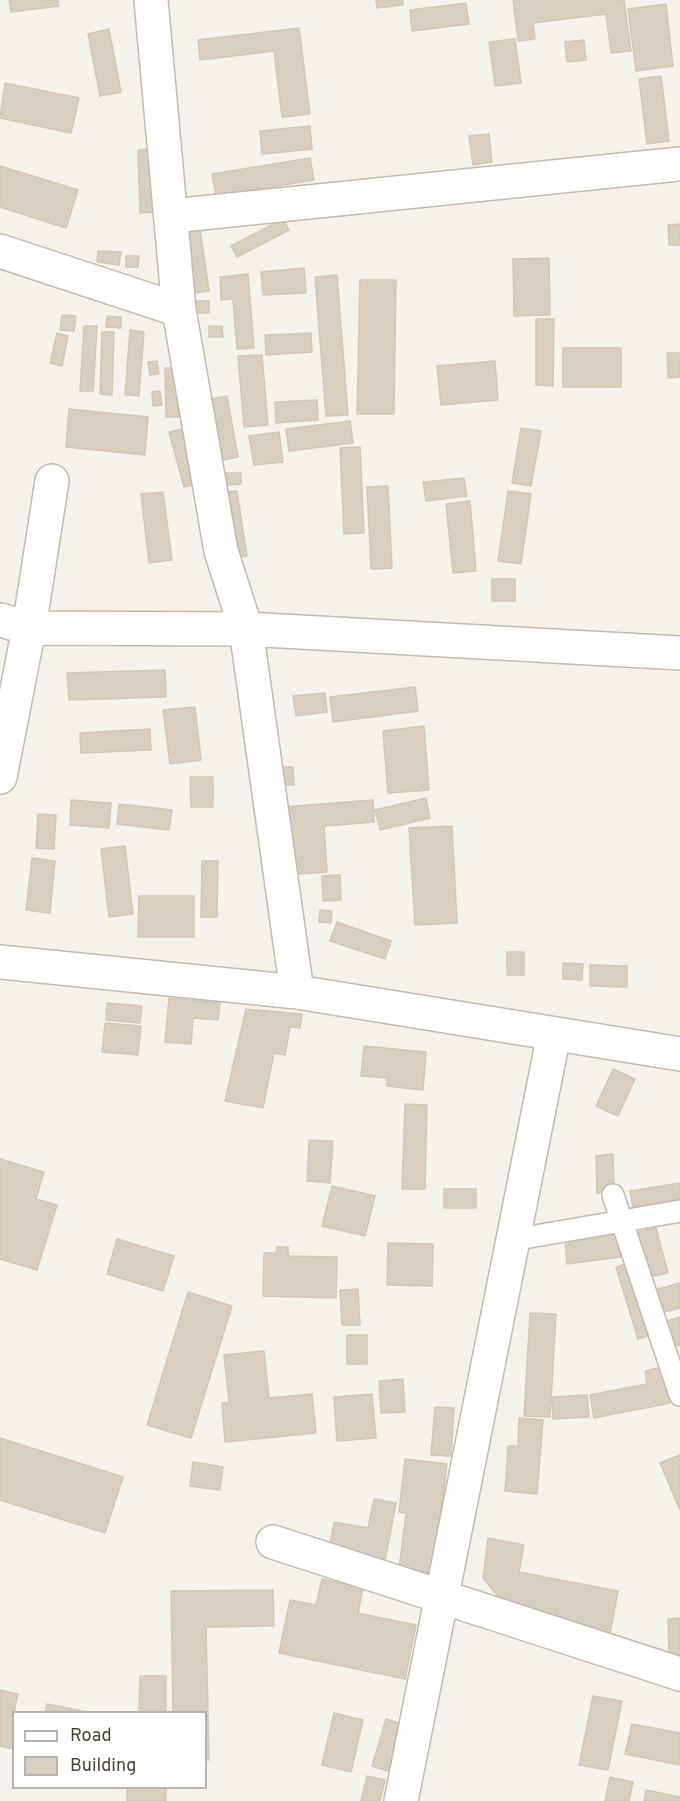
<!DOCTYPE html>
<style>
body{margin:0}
#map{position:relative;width:680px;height:1801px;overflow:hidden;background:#f6f3ec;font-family:Overpass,sans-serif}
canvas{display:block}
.legend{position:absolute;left:12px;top:1711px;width:195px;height:78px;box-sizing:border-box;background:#fff;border:2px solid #b7b4b0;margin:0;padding:8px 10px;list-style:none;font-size:18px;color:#4b4439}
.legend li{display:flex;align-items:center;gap:12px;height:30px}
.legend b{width:30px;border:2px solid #b7b4b0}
</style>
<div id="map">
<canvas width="680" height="1801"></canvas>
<ul class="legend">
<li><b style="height:8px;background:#fff"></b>Road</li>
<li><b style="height:16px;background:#d8cfc1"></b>Building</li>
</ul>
</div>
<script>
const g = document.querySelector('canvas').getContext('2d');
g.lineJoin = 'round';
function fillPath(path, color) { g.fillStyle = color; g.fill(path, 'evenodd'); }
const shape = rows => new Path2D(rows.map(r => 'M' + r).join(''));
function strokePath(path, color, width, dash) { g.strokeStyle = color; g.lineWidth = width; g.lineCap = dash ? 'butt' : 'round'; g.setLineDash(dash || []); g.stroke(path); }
const building = shape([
 [9,0,58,0,59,6,11,12,9,0],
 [376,0,403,0,403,5,377,8,376,0],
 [513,0,624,0,631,51,611,53,606,14,533,23,535,39,518,41,513,0],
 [466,3,469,24,412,31,410,10,466,3],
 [666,4,673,66,636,71,628,9,666,4],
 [299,28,310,114,282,117,274,51,200,60,198,40,299,28],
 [109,29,121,92,100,96,88,34,109,29],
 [515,39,521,83,495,86,489,42,515,39],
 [584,40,586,60,567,62,565,42,584,40],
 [661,76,669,141,647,144,639,79,661,76],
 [5,83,79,98,71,133,0,118,5,83],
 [310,126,312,149,262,154,260,131,310,126],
 [489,134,492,162,473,165,469,136,489,134],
 [153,149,155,212,140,213,138,150,153,149],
 [310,158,314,180,216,196,212,174,310,158],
 [0,166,78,190,66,228,0,207,0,166],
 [283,219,289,230,237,257,231,246,283,219],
 [680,224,680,245,669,245,668,225,680,224],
 [200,228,209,291,195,293,186,229,200,228],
 [98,251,121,252,119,265,97,262,98,251],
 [126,256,139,256,138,267,126,267,126,256],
 [549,258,550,315,514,316,513,259,549,258],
 [304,268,306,293,263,295,261,272,304,268],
 [248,274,254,348,237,349,233,299,221,300,220,277,248,274],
 [337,275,348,415,326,416,315,277,337,275],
 [360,280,396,280,394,414,357,414,360,280],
 [195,301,209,301,209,313,195,313,195,301],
 [62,315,76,316,74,331,60,330,62,315],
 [107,316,121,317,121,328,106,327,107,316],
 [536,319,554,319,553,386,536,385,536,319],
 [84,326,97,326,93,391,80,391,84,326],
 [209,326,222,326,223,337,209,337,209,326],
 [130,330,144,332,139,396,125,395,130,330],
 [102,332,114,332,112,395,100,394,102,332],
 [57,333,68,336,62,366,50,363,57,333],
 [311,333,312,352,266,355,265,335,311,333],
 [563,348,621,348,621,387,563,387,563,348],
 [667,353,680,353,680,377,668,378,667,353],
 [262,355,268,425,244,427,238,356,262,355],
 [157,361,159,374,150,375,148,362,157,361],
 [495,361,498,400,441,405,437,366,495,361],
 [165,368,181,368,182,417,166,417,165,368],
 [160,391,162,405,153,406,152,392,160,391],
 [227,396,238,457,223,460,212,399,227,396],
 [317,400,318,420,276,423,275,402,317,400],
 [69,409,148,417,145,455,66,447,69,409],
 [350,421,353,443,289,451,286,429,350,421],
 [521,428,541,431,531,486,512,483,521,428],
 [182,429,197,484,184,487,169,432,182,429],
 [279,432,283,462,254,465,249,436,279,432],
 [360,447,364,533,344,534,340,448,360,447],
 [226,473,241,473,241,484,227,485,226,473],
 [464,478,467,496,426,501,423,482,464,478],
 [388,486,392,568,371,569,367,487,388,486],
 [237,491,247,556,234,557,225,492,237,491],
 [508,491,531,494,521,564,498,561,508,491],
 [163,492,172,560,149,563,141,494,163,492],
 [470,501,476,571,453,573,446,504,470,501],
 [492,579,515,579,515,601,492,601,492,579],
 [165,670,166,697,69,700,67,673,165,670],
 [415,687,418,711,333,722,330,697,415,687],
 [325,693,327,712,296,716,293,696,325,693],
 [195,707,201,760,170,764,163,710,195,707],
 [424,726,429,790,388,793,383,731,424,726],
 [150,729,151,750,81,753,80,733,150,729],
 [276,767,293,767,294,785,276,785,276,767],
 [190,777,213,777,213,807,191,807,190,777],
 [426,798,430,818,380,830,375,810,426,798],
 [71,800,111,803,109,828,70,825,71,800],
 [373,800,374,822,324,826,327,872,285,875,281,807,373,800],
 [119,804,172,810,169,830,117,824,119,804],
 [38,814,56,815,54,849,36,848,38,814],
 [452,826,457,923,415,925,409,828,452,826],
 [125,846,133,914,109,917,101,849,125,846],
 [32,858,55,861,50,913,26,910,32,858],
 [202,861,218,861,217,917,201,917,202,861],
 [340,875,341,900,323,901,322,876,340,875],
 [139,896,194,896,194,937,138,937,139,896],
 [320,910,332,911,331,923,319,922,320,910],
 [337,922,391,941,385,959,330,941,337,922],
 [507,952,524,952,524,975,507,975,507,952],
 [563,963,583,964,582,980,563,979,563,963],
 [590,965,627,966,627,987,590,986,590,965],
 [169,998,220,1003,218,1020,193,1018,191,1044,165,1042,169,998],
 [107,1003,142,1006,140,1023,106,1020,107,1003],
 [246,1009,302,1014,300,1028,290,1027,285,1055,274,1053,263,1108,225,1101,246,1009],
 [105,1023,141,1026,138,1055,102,1052,105,1023],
 [364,1046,426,1052,423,1090,387,1086,387,1078,361,1076,364,1046],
 [613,1069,635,1079,618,1116,596,1106,613,1069],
 [405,1104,427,1105,425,1189,402,1189,405,1104],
 [309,1140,333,1141,330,1183,307,1181,309,1140],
 [613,1154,614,1192,597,1193,596,1156,613,1154],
 [0,1159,44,1172,36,1199,57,1205,37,1270,0,1259,0,1159],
 [680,1183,680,1205,634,1213,630,1191,680,1183],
 [332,1186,375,1196,365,1236,322,1226,332,1186],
 [444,1189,476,1189,476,1208,444,1208,444,1189],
 [656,1228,668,1273,649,1277,638,1232,656,1228],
 [618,1234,621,1257,567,1264,565,1241,618,1234],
 [117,1239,174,1256,163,1291,107,1274,117,1239],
 [388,1243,433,1244,432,1286,387,1285,388,1243],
 [277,1247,288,1247,288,1256,337,1257,336,1298,263,1296,264,1253,276,1253,277,1247],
 [631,1262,654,1334,638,1339,616,1267,631,1262],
 [680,1283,680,1308,660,1313,654,1290,680,1283],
 [358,1289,360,1325,342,1325,340,1290,358,1289],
 [188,1292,232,1306,191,1438,147,1425,188,1292],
 [530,1313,556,1314,550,1417,524,1416,530,1313],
 [680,1317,680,1345,672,1347,663,1322,680,1317],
 [347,1335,367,1335,367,1364,347,1364,347,1335],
 [264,1351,269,1398,312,1394,316,1433,225,1442,222,1403,229,1402,224,1355,264,1351],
 [663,1367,670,1403,594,1418,590,1395,647,1384,645,1371,663,1367],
 [403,1379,405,1412,381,1413,379,1381,403,1379],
 [372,1394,376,1438,337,1441,334,1397,372,1394],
 [587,1395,589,1417,553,1419,552,1397,587,1395],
 [435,1407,454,1408,451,1456,431,1455,435,1407],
 [519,1418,543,1420,537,1494,505,1491,508,1446,518,1446,519,1418],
 [0,1438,123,1477,105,1533,0,1500,0,1438],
 [680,1455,680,1510,660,1463,680,1455],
 [405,1459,447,1464,434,1573,399,1569,406,1513,399,1512,405,1459],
 [193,1462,223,1467,220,1490,190,1486,193,1462],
 [374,1499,396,1503,385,1561,329,1550,334,1522,368,1528,374,1499],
 [488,1538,524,1545,519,1572,618,1591,610,1634,525,1617,528,1606,507,1607,483,1578,488,1538],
 [322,1579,363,1588,358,1613,416,1625,405,1679,279,1653,290,1600,316,1605,322,1579],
 [273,1590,274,1626,206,1627,209,1760,206,1760,206,1712,173,1712,171,1591,273,1590],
 [680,1618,680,1656,669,1657,668,1619,680,1618],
 [140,1676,166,1676,166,1710,139,1710,140,1676],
 [0,1690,18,1694,14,1711,19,1712,14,1712,14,1749,0,1746,0,1690],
 [593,1696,622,1701,608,1770,579,1765,593,1696],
 [47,1704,88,1712,45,1712,47,1704],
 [334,1713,363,1720,351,1772,322,1765,334,1713],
 [386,1719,402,1724,388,1771,372,1766,386,1719],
 [632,1724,680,1733,680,1765,625,1754,632,1724],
 [367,1776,385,1780,380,1801,361,1801,367,1776],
 [610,1777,633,1782,629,1801,605,1801,610,1777],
 [127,1788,166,1788,166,1801,127,1801,127,1788],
 [646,1790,680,1797,680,1801,644,1801,646,1790]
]);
const lane = shape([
 [613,1195,680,1395],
 [512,1240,680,1211]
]);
const street = shape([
 [151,0,179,310,221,551,246,629,297,992],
 [172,216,680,164],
 [0,251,179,310],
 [0,620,29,628,246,629,680,653],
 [0,777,29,628,52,481],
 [0,962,297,992,680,1054],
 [273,1542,680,1674],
 [401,1801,554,1034]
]);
fillPath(building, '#d8cfc1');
strokePath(building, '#d3c7b4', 1.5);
strokePath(lane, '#c2bbae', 24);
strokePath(street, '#c2bbae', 36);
strokePath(lane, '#fff', 21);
strokePath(street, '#fff', 33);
</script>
